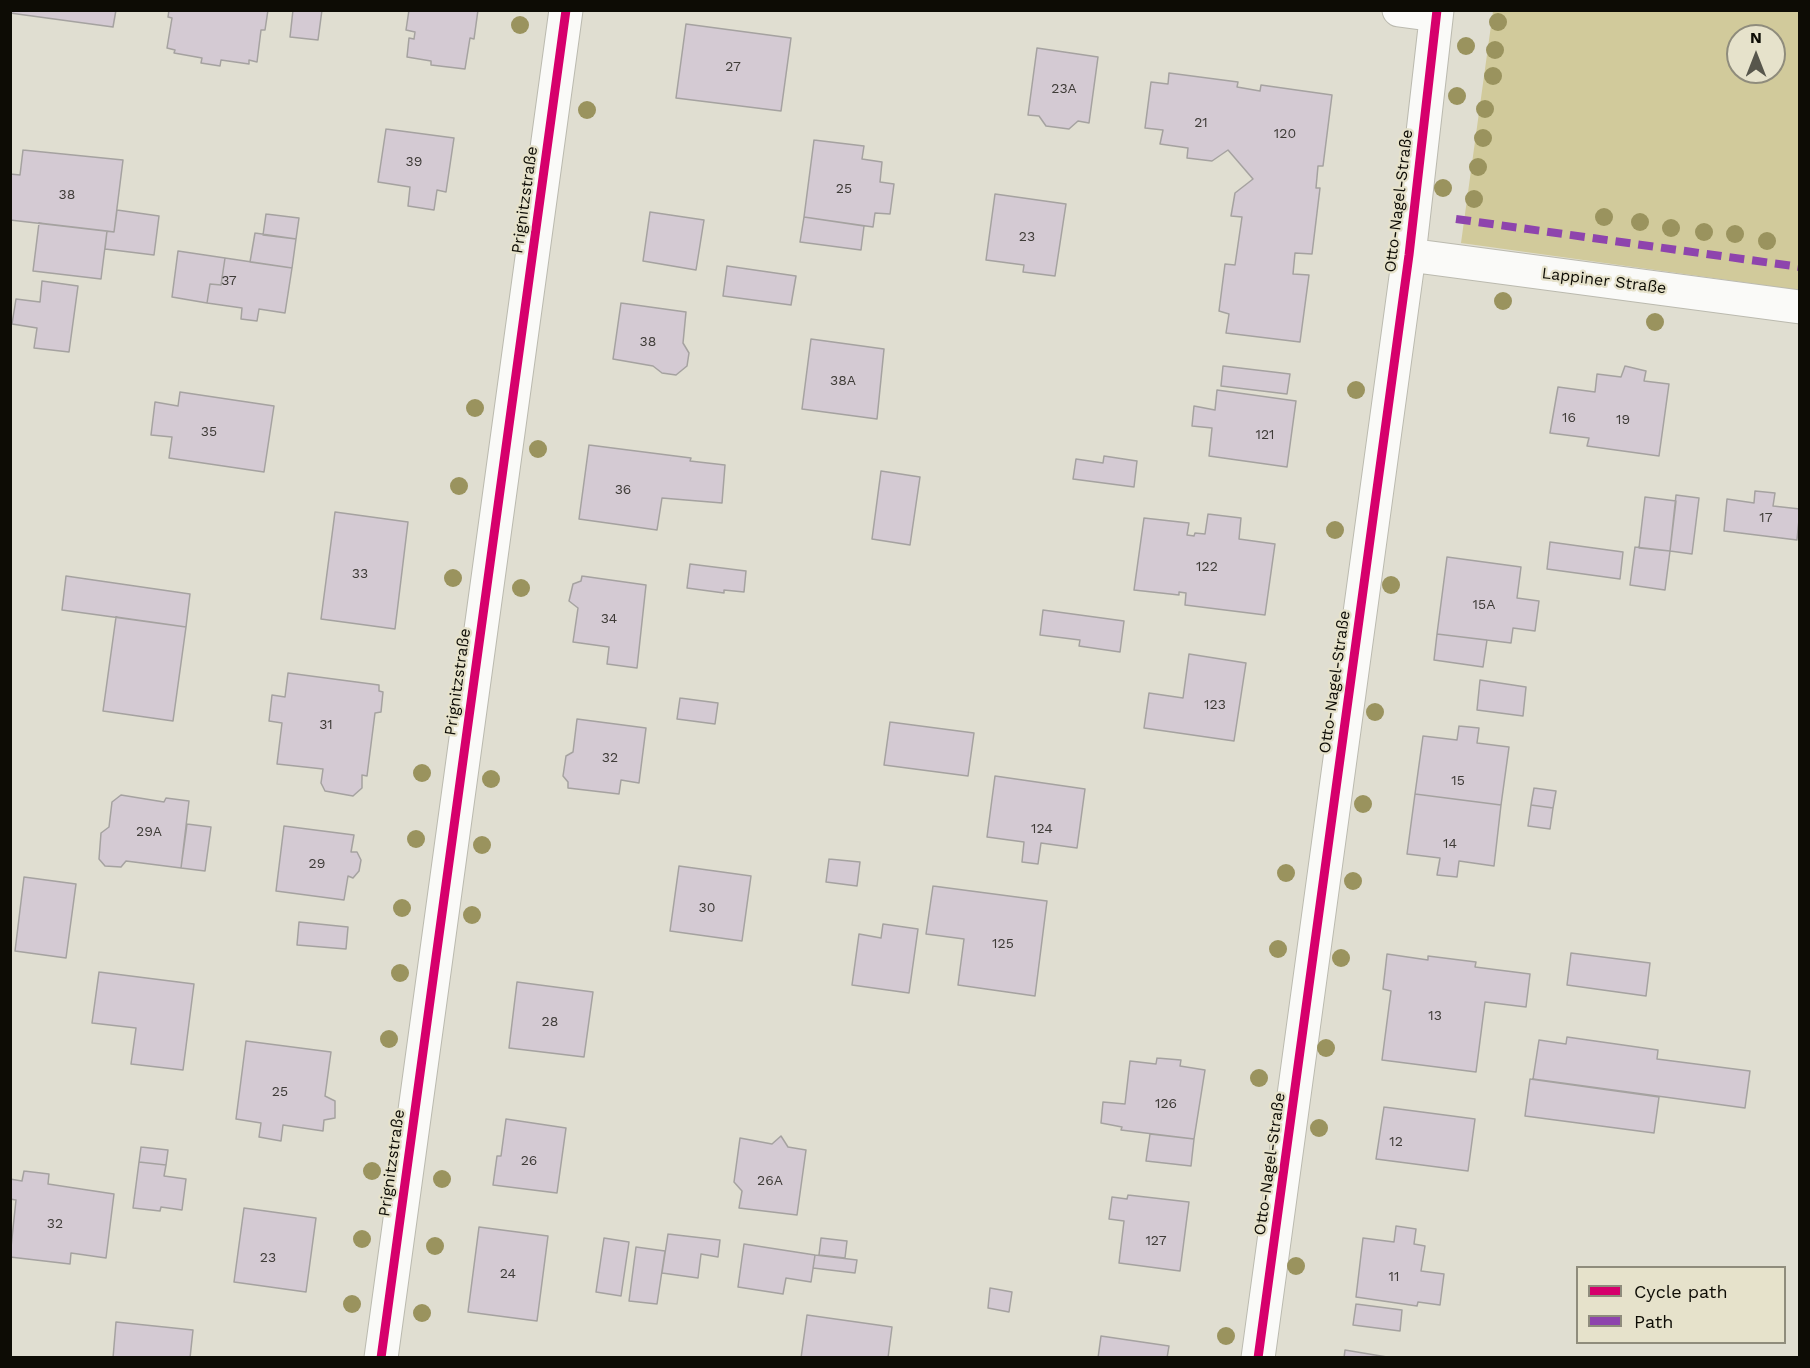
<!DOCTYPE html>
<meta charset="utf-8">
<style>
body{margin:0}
#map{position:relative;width:1810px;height:1368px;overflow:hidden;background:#e0ded1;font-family:"Work Sans",sans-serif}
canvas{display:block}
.frame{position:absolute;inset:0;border:12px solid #0d0c05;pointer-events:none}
.legend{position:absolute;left:1576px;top:1266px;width:210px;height:78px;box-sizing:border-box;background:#e6e2cb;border:2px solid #8f8c7c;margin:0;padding:8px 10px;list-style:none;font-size:18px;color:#0d0c05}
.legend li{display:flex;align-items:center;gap:12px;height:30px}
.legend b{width:30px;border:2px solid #8f8c7c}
.north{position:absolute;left:1726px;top:24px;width:60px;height:60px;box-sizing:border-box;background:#e6e2cb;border:2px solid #8f8c7c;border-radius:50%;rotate:0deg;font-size:16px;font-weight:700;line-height:24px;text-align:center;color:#0d0c05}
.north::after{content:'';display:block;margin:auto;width:21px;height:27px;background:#57564c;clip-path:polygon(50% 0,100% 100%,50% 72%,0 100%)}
</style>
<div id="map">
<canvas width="1810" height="1368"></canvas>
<div class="frame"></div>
<ul class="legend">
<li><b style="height:8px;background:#d6006c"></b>Cycle path</li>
<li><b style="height:8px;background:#8e44ad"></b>Path</li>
</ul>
<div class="north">N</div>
</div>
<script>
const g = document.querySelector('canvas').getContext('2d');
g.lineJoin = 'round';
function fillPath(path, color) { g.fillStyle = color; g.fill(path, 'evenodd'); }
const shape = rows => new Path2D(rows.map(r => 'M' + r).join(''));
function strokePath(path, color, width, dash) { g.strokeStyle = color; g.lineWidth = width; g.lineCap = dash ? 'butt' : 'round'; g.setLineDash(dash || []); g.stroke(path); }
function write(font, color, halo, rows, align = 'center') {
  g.font = font + ' "Work Sans",sans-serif'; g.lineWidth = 4.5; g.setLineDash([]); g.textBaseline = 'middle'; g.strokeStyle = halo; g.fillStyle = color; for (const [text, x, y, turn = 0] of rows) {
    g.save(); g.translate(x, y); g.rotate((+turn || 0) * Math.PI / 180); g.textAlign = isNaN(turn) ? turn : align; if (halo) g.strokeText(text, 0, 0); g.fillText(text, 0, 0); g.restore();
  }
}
const green = shape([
 [1493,11,1799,11,1799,290,1461,243],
 [1738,36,1774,36,1774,72,1738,72]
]);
const building = shape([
 [10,10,116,10,113,27,10,13,10,10],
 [169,10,268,10,265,30,261,30,257,62,249,60,249,64,221,60,220,66,201,63,202,58,174,53,175,50,167,48,172,18,168,17,169,10],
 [293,10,322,10,318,40,290,37,293,10],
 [409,10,478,10,474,39,470,38,465,69,431,65,431,61,407,57,409,38,414,39,415,32,406,30,409,10],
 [686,24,791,38,781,111,676,98,686,24],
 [1037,48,1098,57,1089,123,1078,121,1069,129,1046,126,1039,116,1028,115,1037,48],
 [1169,73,1238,82,1237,87,1260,91,1261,85,1332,95,1323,166,1318,166,1316,188,1320,188,1312,254,1295,253,1293,274,1309,275,1300,342,1226,333,1229,314,1219,311,1225,264,1235,265,1242,217,1231,216,1235,193,1253,179,1228,150,1212,161,1187,158,1188,148,1160,144,1163,130,1145,128,1151,82,1168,84,1169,73],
 [386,129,454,138,446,192,437,190,434,210,408,206,410,187,378,182,386,129],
 [814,140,864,146,862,159,882,162,880,182,894,184,890,214,875,213,873,227,804,217,814,140],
 [23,150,123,160,114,232,10,220,10,174,20,175,23,150],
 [995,194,1066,204,1055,276,1023,272,1024,265,986,260,995,194],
 [117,210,159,216,154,255,105,249,107,231,114,232,117,210],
 [650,212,704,220,696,270,643,261,650,212],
 [266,214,299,218,296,239,263,235,266,214],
 [804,217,864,226,861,250,800,242,804,217],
 [39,223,107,231,101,279,33,271,39,223],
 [255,233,296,239,292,268,250,262,255,233],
 [178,251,225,258,221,285,210,284,207,303,172,297,178,251],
 [225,258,292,268,285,313,259,309,257,321,241,319,242,308,207,303,210,284,221,285,225,258],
 [727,266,796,276,791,305,723,296,727,266],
 [42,281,78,286,69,352,34,348,37,328,12,324,16,299,40,302,42,281],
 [621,303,686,312,683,343,689,353,687,366,676,375,662,373,653,366,613,359,621,303],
 [811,339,884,349,877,419,802,409,811,339],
 [1223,366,1290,374,1287,394,1221,386,1223,366],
 [1625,366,1646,371,1644,381,1669,384,1659,456,1587,446,1589,438,1550,433,1558,387,1595,392,1597,374,1621,377,1625,366],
 [1217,390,1296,401,1287,467,1209,456,1212,428,1192,426,1194,406,1215,410,1217,390],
 [180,392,274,406,264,472,169,458,172,437,151,435,155,402,178,406,180,392],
 [589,445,691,458,690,461,725,465,722,503,662,498,657,530,579,519,589,445],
 [1104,456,1137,461,1134,487,1073,479,1076,459,1103,463,1104,456],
 [881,471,920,477,910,545,872,539,881,471],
 [1755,491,1775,493,1773,506,1800,509,1797,540,1724,531,1727,499,1754,503,1755,491],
 [1676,495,1699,498,1692,554,1670,551,1676,495],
 [1645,497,1676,501,1670,551,1639,548,1645,497],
 [335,512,408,522,395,629,321,619,335,512],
 [1208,514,1241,518,1239,539,1275,544,1265,615,1185,605,1186,593,1179,592,1179,595,1134,590,1144,518,1189,523,1187,535,1194,536,1195,533,1205,534,1208,514],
 [1550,542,1623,552,1620,579,1547,569,1550,542],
 [1635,547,1670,551,1665,590,1630,585,1635,547],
 [1447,557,1521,567,1517,598,1539,601,1535,631,1513,628,1511,643,1437,634,1447,557],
 [690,564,746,571,744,592,724,590,724,593,687,588,690,564],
 [66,576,190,594,186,627,62,610,66,576],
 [582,576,646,585,637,668,607,664,609,647,573,642,578,608,569,601,573,584,581,581,582,576],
 [1043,610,1124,621,1120,652,1079,646,1080,640,1040,635,1043,610],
 [116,617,186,627,173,721,103,711,116,617],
 [1437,634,1487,640,1483,667,1434,660,1437,634],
 [1189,654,1246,663,1234,741,1144,728,1149,693,1183,698,1189,654],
 [288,673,379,685,379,691,383,692,381,712,375,713,367,776,362,775,362,788,353,796,325,791,321,783,323,769,277,764,282,723,269,721,272,695,285,697,288,673],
 [1480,680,1526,687,1523,716,1477,710,1480,680],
 [680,698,718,703,715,724,677,719,680,698],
 [577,719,646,728,639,783,621,780,619,794,568,788,568,782,563,776,566,756,573,752,577,719],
 [890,722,974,733,968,776,884,765,890,722],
 [1459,726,1479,728,1477,743,1509,747,1501,805,1415,794,1423,736,1457,740,1459,726],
 [995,776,1085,789,1077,848,1041,843,1038,864,1022,862,1024,842,987,837,995,776],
 [1534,788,1556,791,1553,808,1531,805,1534,788],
 [1415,794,1501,805,1494,866,1459,861,1457,877,1437,875,1440,858,1407,854,1415,794],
 [121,795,164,802,166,798,189,801,181,868,126,861,121,867,105,866,99,859,101,833,109,827,112,802,121,795],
 [1531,805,1553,808,1550,829,1528,826,1531,805],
 [187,824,211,827,205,871,181,868,187,824],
 [284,826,354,835,351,852,357,852,361,860,359,871,353,878,348,876,344,900,276,891,284,826],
 [829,859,860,862,857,886,826,882,829,859],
 [679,866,751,876,742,941,670,931,679,866],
 [24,877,76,884,66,958,15,951,24,877],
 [933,886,1047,901,1035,996,958,985,964,939,926,934,933,886],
 [299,922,348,927,346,949,297,945,299,922],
 [883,924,918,929,909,993,852,985,859,934,881,938,883,924],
 [1571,953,1650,963,1646,996,1567,985,1571,953],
 [1387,954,1428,960,1428,956,1476,962,1475,967,1530,974,1526,1007,1485,1002,1476,1072,1382,1060,1391,991,1383,989,1387,954],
 [99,972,194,984,183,1070,131,1064,136,1028,92,1023,99,972],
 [517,982,593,992,584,1057,509,1048,517,982],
 [1567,1037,1658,1050,1657,1059,1750,1071,1745,1108,1533,1079,1539,1040,1566,1044,1567,1037],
 [246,1041,331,1052,325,1096,335,1101,335,1118,324,1120,323,1131,283,1125,281,1141,259,1137,261,1123,236,1119,246,1041],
 [1157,1058,1181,1060,1180,1066,1205,1070,1194,1139,1121,1130,1122,1127,1101,1123,1103,1102,1125,1104,1130,1061,1156,1064,1157,1058],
 [1530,1079,1659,1097,1654,1133,1525,1116,1530,1079],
 [1384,1107,1475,1119,1468,1171,1376,1159,1384,1107],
 [506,1119,566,1128,557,1193,493,1185,497,1156,501,1156,506,1119],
 [1150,1134,1194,1139,1191,1166,1146,1161,1150,1134],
 [781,1136,788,1147,806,1150,797,1215,739,1208,742,1191,734,1182,740,1138,772,1144,781,1136],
 [141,1147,168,1150,166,1165,139,1162,141,1147],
 [139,1162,166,1165,164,1176,186,1179,182,1210,161,1207,160,1211,133,1208,139,1162],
 [24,1171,49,1174,48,1184,114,1194,106,1258,71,1253,70,1264,10,1257,16,1200,10,1199,10,1179,22,1181,24,1171],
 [1128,1195,1189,1202,1180,1271,1119,1263,1124,1221,1109,1219,1112,1197,1127,1199,1128,1195],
 [244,1208,316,1218,306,1292,234,1282,244,1208],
 [1396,1226,1416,1229,1414,1244,1425,1246,1421,1271,1444,1274,1440,1305,1418,1302,1417,1306,1356,1297,1363,1238,1394,1242,1396,1226],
 [479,1227,548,1236,537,1321,468,1312,479,1227],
 [668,1234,720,1240,718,1257,701,1254,698,1278,662,1273,668,1234],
 [604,1238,629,1242,621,1296,596,1292,604,1238],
 [821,1238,847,1241,845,1258,819,1255,821,1238],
 [744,1244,815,1255,811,1282,786,1278,783,1294,738,1287,744,1244],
 [636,1247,665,1251,657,1304,629,1301,636,1247],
 [815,1255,857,1260,855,1273,813,1268,815,1255],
 [990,1288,1012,1292,1009,1312,988,1308,990,1288],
 [1356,1304,1402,1310,1400,1331,1353,1325,1356,1304],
 [807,1315,892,1327,888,1358,801,1358,807,1315],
 [116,1322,193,1330,190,1358,113,1358,116,1322],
 [1101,1336,1169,1346,1167,1358,1098,1358,1101,1336],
 [1345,1350,1393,1358,1344,1358,1345,1350]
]);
const minor = shape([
 [1399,10,1436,15],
 [1409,255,1800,307],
 [381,1358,566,10],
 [1258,1358,1409,255,1437,10]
]);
const quiet = shape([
 [1456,219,1800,267]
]);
const cycleway = shape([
 [381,1358,566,10],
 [1258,1358,1409,255,1437,10]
]);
const trees = [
 [1498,22],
 [520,25],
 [1466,46],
 [1495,50],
 [1493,76],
 [1457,96],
 [1485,109],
 [587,110],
 [1483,138],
 [1478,167],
 [1443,188],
 [1474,199],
 [1604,217],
 [1640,222],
 [1671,228],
 [1704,232],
 [1735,234],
 [1767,241],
 [1503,301],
 [1655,322],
 [1356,390],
 [475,408],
 [538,449],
 [459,486],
 [1335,530],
 [453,578],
 [1391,585],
 [521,588],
 [1375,712],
 [422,773],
 [491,779],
 [1363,804],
 [416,839],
 [482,845],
 [1286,873],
 [1353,881],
 [402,908],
 [472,915],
 [1278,949],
 [1341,958],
 [400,973],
 [389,1039],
 [1326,1048],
 [1259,1078],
 [1319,1128],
 [372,1171],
 [442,1179],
 [362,1239],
 [435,1246],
 [1296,1266],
 [352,1304],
 [422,1313],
 [1226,1336]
];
const numberNames = [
 ["27",733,67],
 ["23A",1064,89],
 ["21",1201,123],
 ["120",1285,134],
 ["39",414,162],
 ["25",844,189],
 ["38",67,195],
 ["23",1027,237],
 ["37",229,281],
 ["38",648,342],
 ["38A",843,381],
 ["16",1569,418],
 ["19",1623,420],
 ["35",209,432],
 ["121",1265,435],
 ["36",623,490],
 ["17",1766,518],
 ["122",1207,567],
 ["33",360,574],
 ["15A",1484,605],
 ["34",609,619],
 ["123",1215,705],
 ["31",326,725],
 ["32",610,758],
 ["15",1458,781],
 ["124",1042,829],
 ["29A",149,832],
 ["14",1450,844],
 ["29",317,864],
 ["30",707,908],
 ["125",1003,944],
 ["13",1435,1016],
 ["28",550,1022],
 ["25",280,1092],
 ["126",1166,1104],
 ["12",1396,1142],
 ["26",529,1161],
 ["26A",770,1181],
 ["32",55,1224],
 ["127",1156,1241],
 ["23",268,1258],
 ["24",508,1274],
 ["11",1394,1277]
];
const streetNames = [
 ["Prignitzstraße",525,200,-82],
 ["Otto-Nagel-Straße",1399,201,-83],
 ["Lappiner Straße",1604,281,7],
 ["Prignitzstraße",458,682,-82],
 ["Otto-Nagel-Straße",1335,682,-82],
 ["Prignitzstraße",392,1163,-82],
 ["Otto-Nagel-Straße",1270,1164,-82]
];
fillPath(green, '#d1ca9b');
fillPath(building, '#d4cad3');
strokePath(building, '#a5a2a0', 1.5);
strokePath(minor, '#bbbaaf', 35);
strokePath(minor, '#fafaf8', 33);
strokePath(quiet, '#8e44ad', 8, [15, 8]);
strokePath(cycleway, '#d6006c', 9);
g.fillStyle = '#9a935e';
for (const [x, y] of trees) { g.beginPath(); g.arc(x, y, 9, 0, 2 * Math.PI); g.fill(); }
write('14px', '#3f3c38', null, numberNames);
write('16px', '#0d0c05', '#e6e2cb', streetNames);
</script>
